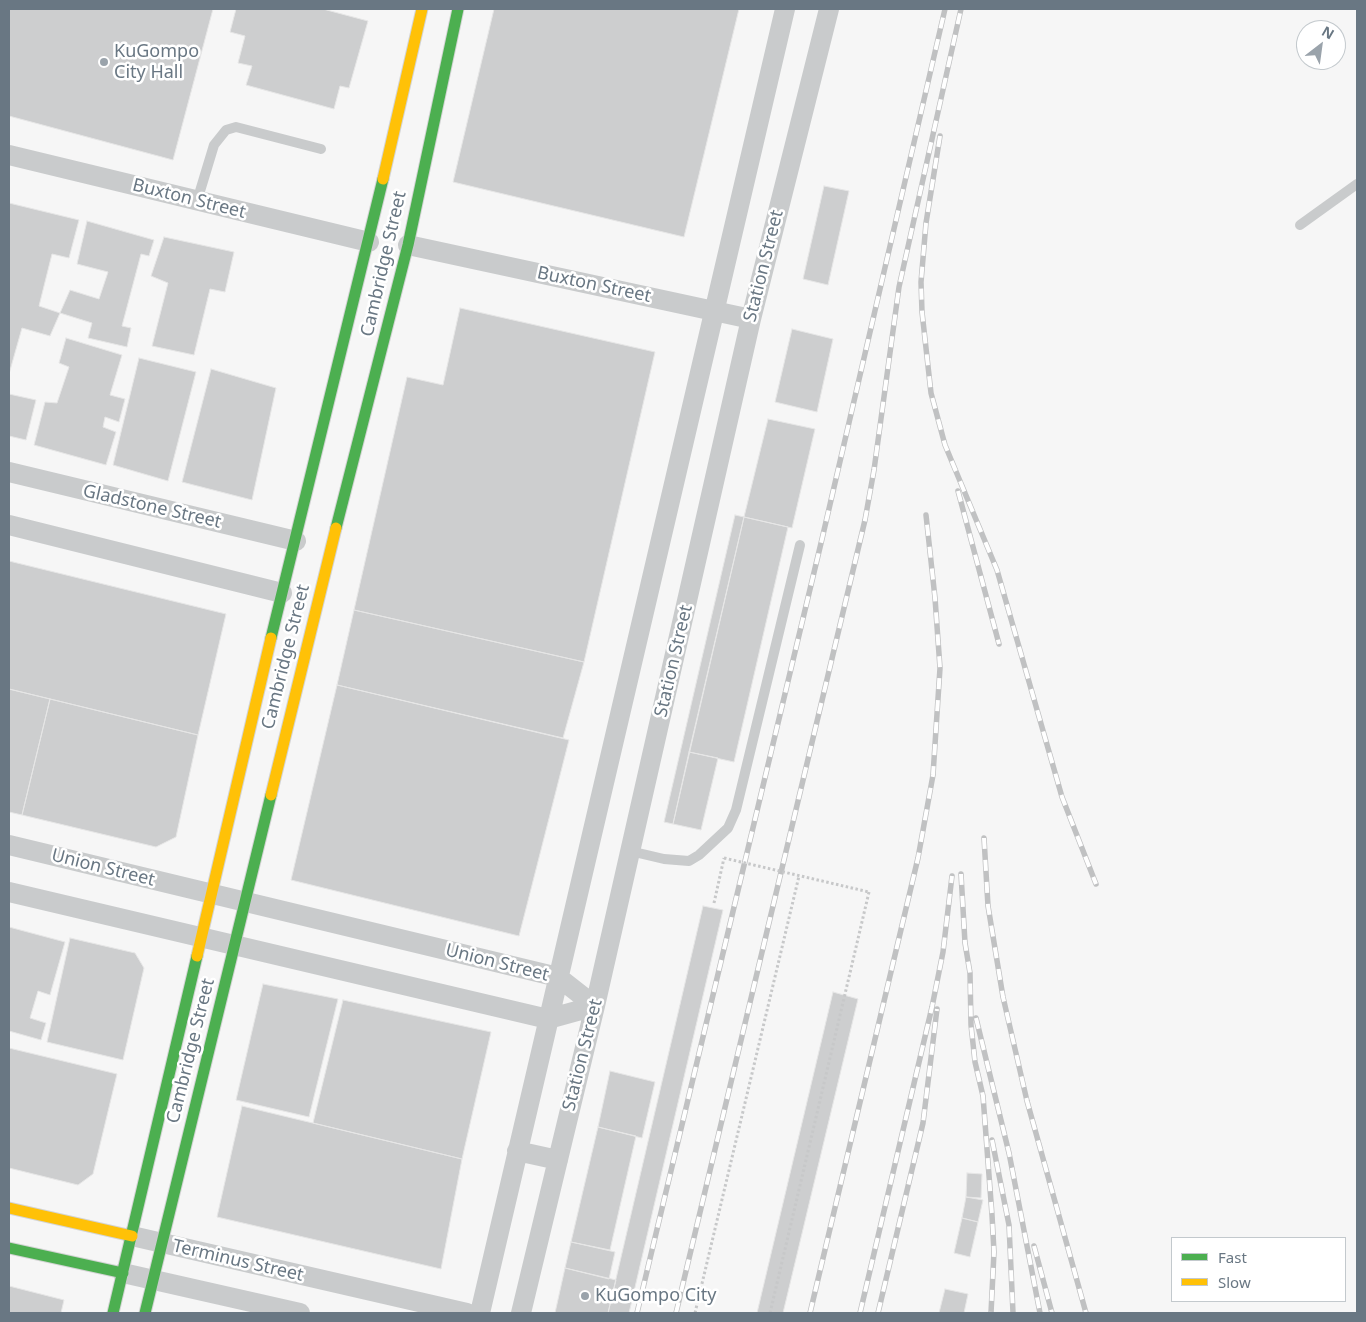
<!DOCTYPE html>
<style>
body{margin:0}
#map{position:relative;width:1366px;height:1322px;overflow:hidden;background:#f6f6f6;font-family:"Noto Sans",sans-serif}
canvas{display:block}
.frame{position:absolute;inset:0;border:10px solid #697783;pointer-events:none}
.legend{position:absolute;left:1171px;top:1237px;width:175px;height:65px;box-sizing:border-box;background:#fff;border:1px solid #c3c9cd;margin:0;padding:6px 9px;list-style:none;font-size:15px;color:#697783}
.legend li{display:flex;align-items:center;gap:10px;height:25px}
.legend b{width:25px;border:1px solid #c3c9cd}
.north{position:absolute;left:1296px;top:20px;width:50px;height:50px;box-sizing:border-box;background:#fff;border:1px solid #c3c9cd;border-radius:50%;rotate:30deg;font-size:14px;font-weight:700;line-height:20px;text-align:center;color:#697783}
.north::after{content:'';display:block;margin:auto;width:18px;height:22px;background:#9aa3ab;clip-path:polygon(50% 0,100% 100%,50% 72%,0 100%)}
</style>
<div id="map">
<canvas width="1366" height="1322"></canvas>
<div class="frame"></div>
<ul class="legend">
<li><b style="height:6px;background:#4caf50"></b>Fast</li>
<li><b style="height:6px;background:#ffc107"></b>Slow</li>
</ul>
<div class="north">N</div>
</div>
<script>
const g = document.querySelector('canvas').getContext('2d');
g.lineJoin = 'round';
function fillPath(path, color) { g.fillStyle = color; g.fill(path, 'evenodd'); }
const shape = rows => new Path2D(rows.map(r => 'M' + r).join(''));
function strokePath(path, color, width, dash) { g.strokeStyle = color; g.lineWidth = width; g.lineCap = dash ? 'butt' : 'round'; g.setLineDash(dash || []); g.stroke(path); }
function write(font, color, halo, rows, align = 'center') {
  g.font = font + ' "Noto Sans",sans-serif'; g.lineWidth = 5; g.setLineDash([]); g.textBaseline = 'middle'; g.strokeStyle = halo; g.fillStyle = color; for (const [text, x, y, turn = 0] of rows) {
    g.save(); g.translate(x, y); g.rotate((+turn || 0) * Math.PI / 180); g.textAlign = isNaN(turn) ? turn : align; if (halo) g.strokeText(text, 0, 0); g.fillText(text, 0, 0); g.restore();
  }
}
const building = shape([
 [9,9,213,9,173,160,9,116,9,9],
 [236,9,323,9,368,21,349,88,340,86,334,109,246,85,252,66,238,63,245,36,230,32,236,9],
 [494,9,739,9,684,237,453,182,494,9],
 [824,186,849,191,828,285,803,279,824,186],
 [9,203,79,220,69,258,52,254,39,306,60,313,50,336,22,328,9,374,9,203],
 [87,221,154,240,149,256,141,254,122,326,131,328,127,347,88,338,92,323,60,313,70,290,99,299,108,272,77,264,87,221],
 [164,237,234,252,225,292,210,289,194,355,152,346,168,283,151,276,164,237],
 [460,308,655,352,584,662,354,610,407,377,443,385,460,308],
 [792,329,833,339,817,412,775,402,792,329],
 [66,338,122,355,110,395,125,399,119,422,105,417,103,427,116,432,106,465,34,445,45,402,57,403,69,367,59,363,66,338],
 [139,358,196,372,168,481,113,465,139,358],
 [211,369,276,388,252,500,182,482,211,369],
 [9,394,36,400,26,440,9,436,9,394],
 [768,419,815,429,792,528,744,517,768,419],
 [735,515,744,517,673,824,664,822,735,515],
 [744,517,788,527,734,762,689,752,744,517],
 [9,561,226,614,198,735,9,689,9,561],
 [354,610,584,662,563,738,337,685,354,610],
 [337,685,569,740,519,936,291,880,337,685],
 [9,689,50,699,22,815,9,812,9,689],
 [50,699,198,735,176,837,156,847,22,815,50,699],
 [689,752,718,758,701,830,673,824,689,752],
 [703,906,723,910,629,1313,608,1313,703,906],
 [9,927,65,942,50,995,38,991,30,1018,46,1023,41,1040,9,1031,9,927],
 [70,938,135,953,144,968,123,1060,47,1042,70,938],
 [263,984,338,999,309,1117,236,1100,263,984],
 [833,992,858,999,783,1313,757,1313,833,992],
 [343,1000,491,1032,462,1159,313,1123,343,1000],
 [9,1048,117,1074,93,1174,78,1185,9,1168,9,1048],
 [610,1071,655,1082,642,1138,598,1127,610,1071],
 [242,1106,462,1159,441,1269,217,1217,242,1106],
 [598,1127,636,1136,610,1250,571,1242,598,1127],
 [967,1173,982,1174,981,1198,966,1197,967,1173],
 [966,1197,983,1200,978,1222,962,1218,966,1197],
 [962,1218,978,1222,970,1257,954,1253,962,1218],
 [571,1242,615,1252,609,1279,565,1268,571,1242],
 [565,1268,616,1280,608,1313,555,1313,565,1268],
 [9,1286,64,1300,61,1313,9,1313,9,1286],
 [945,1289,968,1294,964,1313,939,1313,945,1289]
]);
const path = shape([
 [714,903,724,858],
 [695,1313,799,876],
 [770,1313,869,892]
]);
const lane = shape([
 [197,201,214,145,226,130,236,127,321,149],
 [1300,225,1357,184],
 [630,851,664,859,689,861,699,855,728,828,736,810,800,545]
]);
const street = shape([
 [9,155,369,242],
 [408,245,751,319],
 [9,472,296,541],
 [9,525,282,593],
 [9,845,558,977,595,1006],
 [9,892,548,1019,595,1006],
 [517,1151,558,1160],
 [132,1236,467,1313],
 [123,1273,300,1313],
 [480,1313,785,9],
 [521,1313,595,1006,751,319,829,9]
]);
const fast = shape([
 [336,528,408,245,458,9],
 [271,638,383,179],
 [9,1248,123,1273],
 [113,1313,197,956],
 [145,1313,271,795]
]);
const slow = shape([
 [383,179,422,9],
 [271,795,336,528],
 [197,956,271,638],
 [9,1208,132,1236]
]);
const rail = shape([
 [940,136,926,223,921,282,922,312,931,393,945,445,997,570,1062,797,1096,884],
 [958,491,999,644],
 [984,838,988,906,1003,997,1027,1101,1086,1313],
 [961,874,965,943,970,973,971,1025,975,1062,983,1096,992,1215,994,1252,991,1313],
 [976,1018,1009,1153,1040,1313],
 [992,1140,1009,1225,1013,1313],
 [1034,1246,1052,1313],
 [637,1313,822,539,945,9],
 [676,1313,865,520,874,470,899,287,961,9],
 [810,1313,918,858,933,775,940,668,935,598,926,515],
 [860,1313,932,1007,943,952,952,876],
 [878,1313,923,1123,937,1009]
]);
const pathBridge = shape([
 [724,858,869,892]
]);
const markers = [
 [104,62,5,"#9aa3ab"],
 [585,1296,5,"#9aa3ab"]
];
const poiNames = [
 ["KuGompo",114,52],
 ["City Hall",114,73],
 ["KuGompo City",595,1296]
];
const streetNames = [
 ["Buxton Street",189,199,14],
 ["Cambridge Street",384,264,-77],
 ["Station Street",764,266,-76],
 ["Buxton Street",594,285,12],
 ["Gladstone Street",152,507,13],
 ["Cambridge Street",286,657,-76],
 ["Station Street",674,661,-77],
 ["Union Street",103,868,14],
 ["Union Street",497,963,14],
 ["Cambridge Street",191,1051,-76],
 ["Station Street",583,1055,-76],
 ["Terminus Street",238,1261,13]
];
fillPath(building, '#cdcecf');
strokePath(building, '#e6e6e6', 1);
strokePath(fast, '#d3d4d4', 13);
strokePath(slow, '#d3d4d4', 13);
strokePath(path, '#c7c8c9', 3, [2.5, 2.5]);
strokePath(lane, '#c9cbcc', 10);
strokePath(street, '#c9cbcc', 20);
strokePath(fast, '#4caf50', 11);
strokePath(slow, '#ffc107', 11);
strokePath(rail, '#c0c1c2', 5.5);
strokePath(rail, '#fff', 4, [11]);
strokePath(pathBridge, '#c7c8c9', 3, [2.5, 2.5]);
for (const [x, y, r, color] of markers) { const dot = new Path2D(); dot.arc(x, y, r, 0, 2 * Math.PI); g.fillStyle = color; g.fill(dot); strokePath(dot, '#fff', 2); }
write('18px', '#697783', '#fff', poiNames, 'left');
write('18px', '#697783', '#fff', streetNames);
</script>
